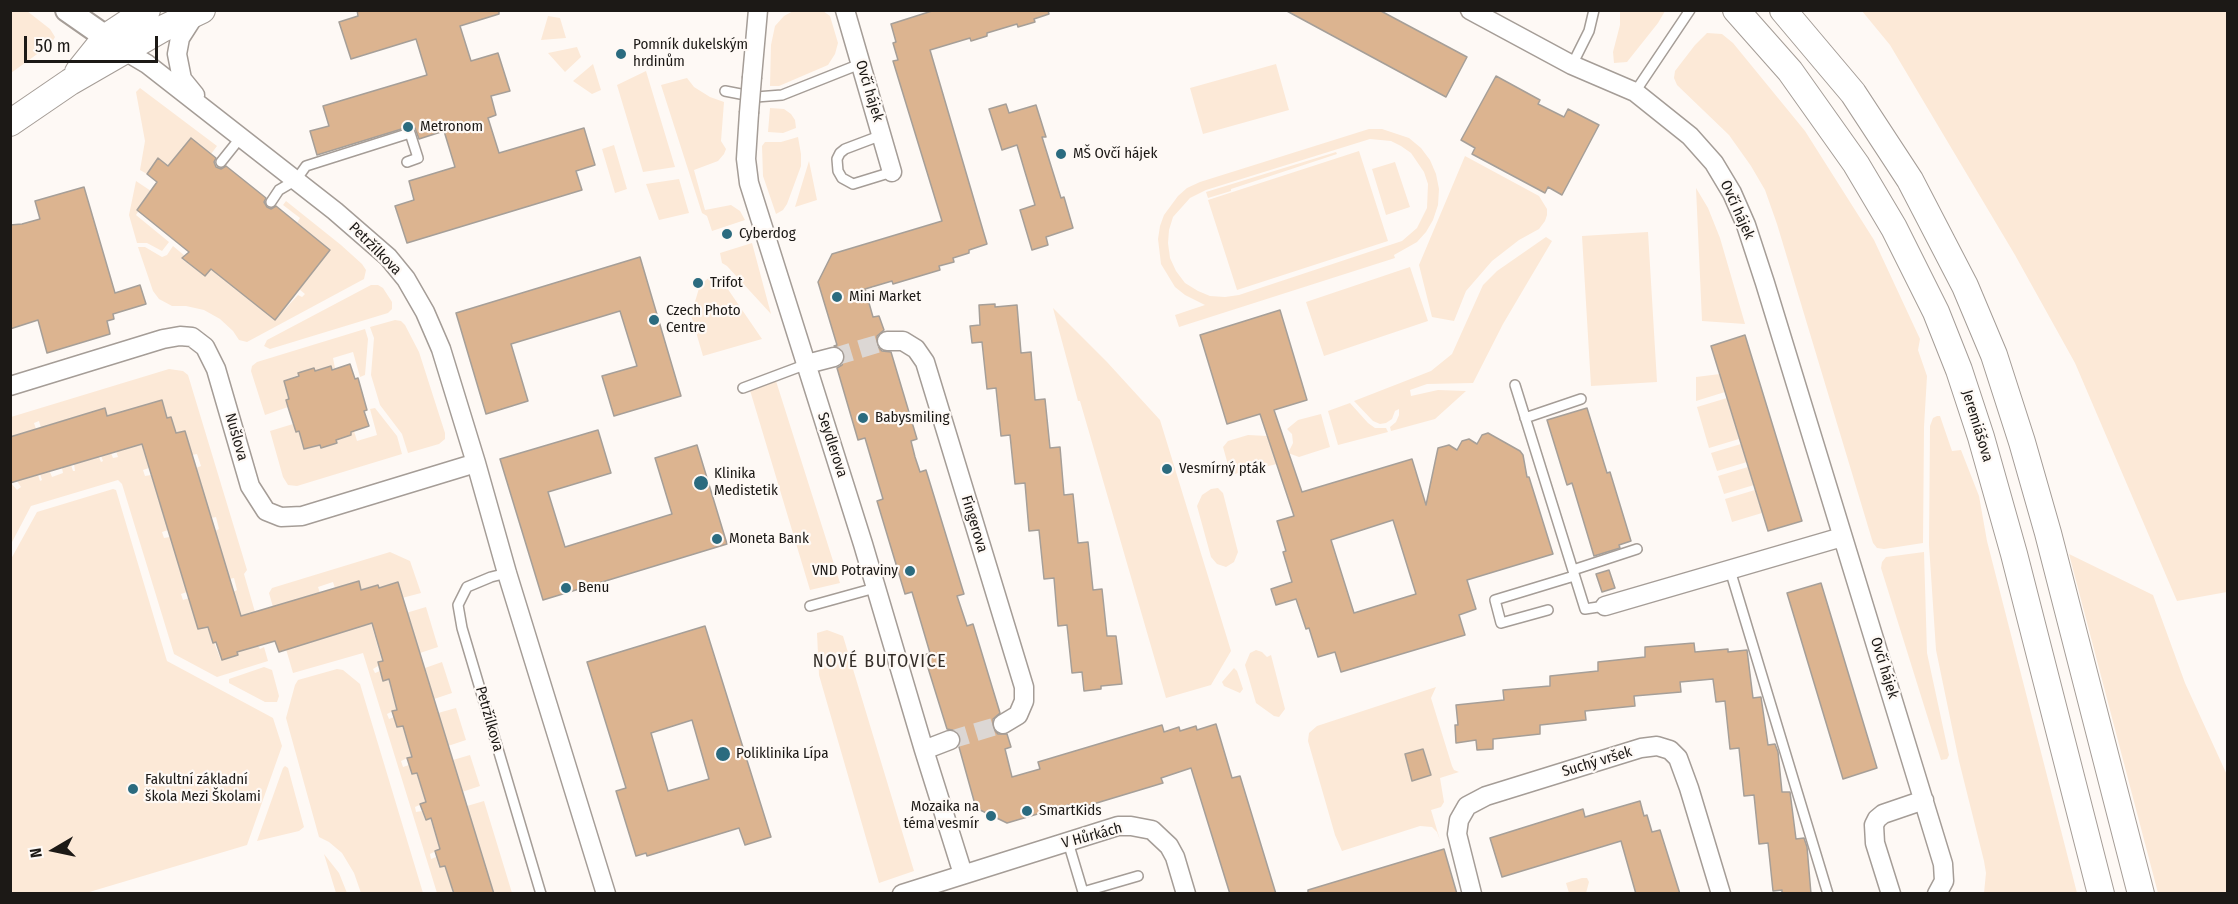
<!DOCTYPE html>
<meta charset="utf-8">
<style>
body{margin:0}
#map{position:relative;width:2238px;height:904px;overflow:hidden;background:#fef9f5;font-family:"Fira Sans Condensed",sans-serif}
canvas{display:block}
.frame{position:absolute;inset:0;border:12px solid #1c1916;pointer-events:none}
.north{position:absolute;left:24px;top:820px;width:60px;height:60px;-webkit-text-stroke:4px #fef9f5;paint-order:stroke;rotate:261deg;font-size:16px;font-weight:700;line-height:24px;text-align:center;color:#1c1916}
.north::after{content:'';display:block;margin:auto;width:21px;height:27px;background:#1c1916;clip-path:polygon(50% 0,100% 100%,50% 72%,0 100%)}
.scale{position:absolute;left:24px;top:36px;width:134px;height:27px;box-sizing:border-box;border:3px solid #1c1916;border-top:0;padding-left:8px;font-size:18px;line-height:21px;white-space:nowrap;color:#1c1916;-webkit-text-stroke:4px #fef9f5;paint-order:stroke}
</style>
<div id="map">
<canvas width="2238" height="904"></canvas>
<div class="frame"></div>
<div class="north">N</div>
<div class="scale">50 m</div>
</div>
<script>
const g = document.querySelector('canvas').getContext('2d');
g.lineJoin = 'round';
function fillPath(path, color) { g.fillStyle = color; g.fill(path, 'evenodd'); }
const shape = rows => new Path2D(rows.map(r => 'M' + r).join(''));
function strokePath(path, color, width, dash) { g.strokeStyle = color; g.lineWidth = width; g.lineCap = dash ? 'butt' : 'round'; g.setLineDash(dash || []); g.stroke(path); }
function write(font, color, halo, rows, align = 'center') {
  g.font = font + ' "Fira Sans Condensed",sans-serif'; g.lineWidth = 4.5; g.setLineDash([]); g.textBaseline = 'middle'; g.strokeStyle = halo; g.fillStyle = color; for (const [text, x, y, turn = 0] of rows) {
    g.save(); g.translate(x, y); g.rotate((+turn || 0) * Math.PI / 180); g.textAlign = isNaN(turn) ? turn : align; if (halo) g.strokeText(text, 0, 0); g.fillText(text, 0, 0); g.restore();
  }
}
const green = shape([
 [11,10,27,11,50,29,55,37,51,44,11,73],
 [795,10,823,11,830,16,838,43,835,54,828,65,779,86,770,86,771,45,775,26,784,16],
 [1620,11,1665,11,1658,23,1627,62,1614,63,1613,52,1620,25],
 [1862,11,2227,11,2227,592,2177,601,2075,363,2015,255,1890,45],
 [548,16,560,18,566,38,541,40],
 [1707,33,1722,34,1733,43,1805,131,1874,240,1920,339,1918,350,1927,376,1924,427,1923,543,1884,549,1877,548,1873,543,1777,224,1765,190,1751,166,1729,135,1677,85,1674,78,1675,71,1695,45],
 [577,47,581,57,565,72,548,53],
 [593,64,601,90,592,94,573,81],
 [1276,64,1289,110,1203,134,1190,88],
 [646,71,675,167,643,172,617,85],
 [687,78,694,87,710,97,724,102,721,141,726,149,724,154,718,161,694,170,705,210,731,205,740,211,745,220,712,231,707,216,702,213,661,85],
 [140,88,217,146,211,154,191,138,168,166,158,158,147,174,140,170,145,141,136,92],
 [770,108,784,109,791,114,795,120,796,128,783,133,768,132],
 [1369,129,1382,129,1409,138,1421,148,1430,160,1436,174,1439,189,1438,205,1433,220,1426,232,1417,242,1394,255,1395,258,1179,327,1175,315,1205,305,1185,295,1175,287,1161,264,1158,239,1160,226,1164,215,1178,196,1187,188,1200,182],
 [1370,139,1391,141,1401,146,1411,153,1424,172,1428,184,1427,208,1417,228,1402,241,1239,295,1225,297,1210,296,1198,291,1185,283,1176,271,1170,258,1168,243,1169,230,1173,217,1190,198,1206,190],
 [798,137,801,154,801,166,787,204,783,210,776,214,763,176,762,146,765,142,781,142],
 [614,145,627,189,615,193,602,149],
 [1359,151,1388,241,1237,290,1208,200],
 [1336,152,1337,154,1231,189,1231,191,1208,198,1206,192],
 [1465,156,1539,196,1547,209,1547,215,1545,221,1539,229,1519,240,1492,261,1466,291,1454,321,1432,317,1419,265],
 [809,161,817,200,795,207],
 [1395,162,1410,207,1386,215,1372,169],
 [679,179,689,213,659,220,646,184],
 [136,181,151,191,136,215,169,242,162,251,147,243,137,243,129,215],
 [1696,188,1708,208,1720,238,1745,324,1702,321],
 [286,201,341,245,362,264,366,270,364,279,247,342,239,340,233,331,220,319,204,310,186,306,172,306,159,299,153,291,138,247,145,247,162,257,167,255,173,246,185,256,182,259,205,276,211,269,275,320,298,295,302,297,305,294,299,289,330,250,297,223,300,218,283,205],
 [1648,232,1657,382,1591,386,1582,236],
 [1546,237,1552,241,1503,324,1473,383,1427,384,1410,390,1411,396,1438,390,1466,391,1435,419,1391,431,1390,427,1396,422,1399,415,1399,409,1395,411,1392,419,1386,423,1380,424,1373,421,1354,401,1431,371,1452,354,1483,285,1497,271],
 [752,243,771,314,727,266,722,263,720,253],
 [1410,267,1428,321,1324,356,1306,302],
 [711,276,723,282,762,339,703,356,691,315,700,285],
 [371,285,378,285,383,288,392,302,392,309,388,313,270,349,264,346,267,340],
 [1053,308,1107,362,1160,420,1231,651,1211,685,1166,698,1080,401,1078,401],
 [395,320,401,321,405,325,419,352,445,433,445,439,439,444,408,453,402,434,380,405,371,375,374,338,370,327],
 [365,329,368,339,365,375,360,377,353,352,333,358,335,368,315,371,314,368,284,381,289,399,288,407,265,415,251,371,252,366,257,362],
 [169,369,183,371,188,375,247,570,244,574,255,612,241,617,233,592,237,590,234,578,229,579,215,531,219,529,216,517,211,518,196,468,201,466,197,454,192,455,184,431,175,433,171,417,167,418,162,400,146,404,146,407,107,416,41,428,39,421,34,423,36,429,11,440,11,417],
 [1720,374,1725,392,1696,401,1696,377],
 [776,381,840,583,810,590,749,387],
 [1727,398,1739,439,1709,448,1697,407],
 [1350,403,1368,423,1375,428,1386,428,1388,432,1338,445,1328,411],
 [375,408,397,436,402,454,297,486,288,485,283,477,270,431,293,424,296,431,299,431,305,449,320,445,321,448,337,443,336,440,351,435,351,432,354,431,357,441,377,435,370,409],
 [1321,414,1330,447,1299,457,1288,453,1293,443,1292,434,1287,429,1298,420],
 [1937,416,1940,416,1952,451,1961,450,1979,496,1987,541,2077,893,1984,893,1986,873,1984,861,1959,761,1936,650,1929,545,1930,426,1933,418],
 [1248,435,1267,436,1277,464,1234,474,1230,472,1223,447,1228,441],
 [142,443,149,468,143,470,145,476,151,475,168,530,162,532,164,538,170,537,187,592,181,594,183,600,189,598,198,629,208,627,221,660,237,656,237,652,258,646,260,649,264,647,268,661,217,677,174,654,122,484,118,480,31,506,11,544,11,483,17,490,21,487,17,481,38,475,40,481,42,480,40,474,50,472,52,477,63,473,62,468,71,465,73,471,75,471,74,464,99,457,101,462,103,461,101,456,111,453,113,458,118,457,116,451],
 [1741,444,1747,462,1717,471,1711,453],
 [1748,467,1754,485,1724,494,1718,476],
 [1218,488,1223,493,1238,552,1234,562,1226,567,1217,564,1211,557,1197,506,1202,495,1211,489],
 [113,489,116,490,167,661,273,718,282,746,247,845,86,893,11,893,11,559,37,512],
 [1755,490,1762,513,1732,522,1725,499],
 [390,552,410,561,421,593,402,598,379,588,377,585,361,590,358,581,335,588,333,582,318,587,320,593,273,607,269,593,272,588],
 [1924,552,1927,653,1949,755,1947,759,1941,760,1881,568,1882,562,1886,557],
 [2069,554,2153,595,2185,683,2227,775,2227,893,2158,893],
 [426,607,438,647,420,653,406,613],
 [371,623,382,661,378,662,378,666,373,669,375,673,380,671,383,681,388,679,397,709,387,714,389,719,394,717,402,725,412,756,401,761,403,767,409,765,411,774,416,772,426,802,415,807,416,812,422,811,425,820,430,818,440,849,430,854,431,859,436,857,439,867,445,865,453,893,437,893,363,653,293,673,286,649],
 [827,630,843,636,914,871,879,883,819,675,817,633],
 [1256,650,1262,652,1267,657,1271,655,1285,709,1279,717,1274,716,1256,703,1245,665,1250,653],
 [442,662,452,693,434,699,425,668],
 [264,667,272,670,279,696,277,702,265,702,229,683,229,679],
 [1234,668,1237,671,1243,689,1240,693,1224,686,1222,682],
 [337,669,343,670,360,684,423,893,361,893,354,873,342,853,329,842,319,837,286,718,295,685,298,680],
 [1436,687,1431,698,1452,766,1454,770,1459,772,1440,778,1444,802,1441,807,1431,810,1440,840,1437,832,1432,827,1420,826,1342,851,1335,835,1308,741,1309,733,1317,726],
 [1423,749,1413,780,1405,755],
 [456,708,466,740,448,746,438,713],
 [470,755,480,786,462,792,453,760],
 [285,766,288,768,304,827,299,831,257,841,283,768],
 [484,801,512,893,493,893,467,806],
 [324,854,339,873,347,893,336,893],
 [1582,878,1587,878,1589,882,1586,893,1569,893,1566,883]
]);
const building = shape([
 [357,10,499,10,499,14,460,26,471,61,498,53,510,91,491,96,496,115,488,118,499,153,584,128,595,165,576,171,582,190,407,243,395,206,414,200,409,181,455,167,444,131,419,139,415,128,408,127,317,155,310,131,329,126,323,106,427,75,416,39,351,59,339,22,358,16,357,10],
 [935,10,1048,10,1049,14,1034,19,1035,22,1018,27,1017,24,987,33,987,36,971,41,970,38,930,50,987,244,969,250,969,253,953,258,954,262,939,266,940,270,893,284,892,281,865,289,873,317,879,316,884,330,877,336,877,346,882,351,891,352,917,439,911,441,915,457,920,472,926,470,964,594,957,596,967,626,973,624,1000,713,993,719,993,729,998,734,1007,734,1011,747,1005,749,1012,777,1040,769,1038,762,1162,725,1164,732,1179,727,1180,731,1196,726,1197,730,1216,724,1232,778,1240,776,1276,894,1230,894,1191,768,1161,778,1163,783,1070,811,1068,805,1007,823,976,808,959,747,961,737,957,731,947,729,924,655,930,653,912,592,905,594,877,501,883,499,865,438,858,440,837,368,842,365,845,355,842,349,834,346,837,345,818,282,832,254,942,221,893,61,898,60,893,43,896,42,891,24,935,10],
 [1285,10,1379,10,1467,57,1446,97,1285,10],
 [1496,76,1540,100,1538,104,1564,117,1568,109,1599,125,1562,195,1548,187,1545,193,1472,154,1475,148,1461,140,1496,76],
 [1006,104,1009,113,1036,105,1046,137,1042,137,1061,198,1064,197,1073,228,1046,237,1048,245,1032,250,1020,210,1035,205,1025,172,1017,145,1002,150,989,109,1006,104],
 [191,138,216,158,214,162,216,167,221,169,226,166,266,198,264,202,267,207,271,209,276,206,330,250,275,320,211,269,205,276,182,258,189,252,137,210,157,182,147,174,158,158,168,166,191,138],
 [84,187,115,293,140,285,146,304,113,314,114,319,107,321,110,334,47,353,38,320,10,329,10,225,22,224,40,219,35,201,84,187],
 [640,257,681,396,614,416,602,376,637,366,620,311,511,344,528,401,486,414,456,313,640,257],
 [995,304,995,307,1017,305,1021,353,1031,352,1035,400,1045,399,1050,448,1060,447,1064,495,1073,494,1078,543,1088,542,1093,590,1102,589,1107,636,1116,636,1122,684,1101,686,1101,689,1084,691,1082,672,1072,673,1067,625,1058,626,1054,578,1044,579,1039,530,1029,531,1025,483,1015,484,1010,435,1001,436,996,388,987,389,982,342,972,343,970,326,980,325,979,305,995,304],
 [1280,310,1307,400,1274,410,1302,492,1412,459,1426,505,1438,448,1449,445,1457,450,1462,441,1469,439,1477,444,1482,435,1488,433,1520,451,1523,455,1527,477,1529,477,1553,554,1467,580,1476,609,1459,615,1465,635,1341,672,1335,652,1318,657,1309,628,1306,629,1296,599,1276,605,1271,589,1292,582,1283,552,1286,551,1277,521,1294,516,1260,414,1227,424,1200,335,1280,310],
 [1393,520,1416,594,1354,613,1331,540,1393,520],
 [1745,335,1802,521,1768,531,1711,346,1745,335],
 [350,364,355,379,358,378,367,410,364,411,369,426,351,432,351,435,336,440,337,443,321,448,320,445,304,449,299,431,296,432,288,407,286,400,289,399,284,381,299,376,298,373,314,368,315,371,331,366,332,370,350,364],
 [162,400,167,418,171,417,176,433,185,431,241,616,359,581,361,590,378,585,379,588,398,582,494,894,454,894,445,866,440,867,435,851,440,849,431,818,426,820,420,804,426,802,417,773,412,774,407,758,412,757,403,726,397,727,392,711,397,710,389,679,383,681,378,662,383,661,372,623,279,652,275,641,237,652,238,655,222,660,216,642,213,643,208,627,198,629,142,444,10,483,10,437,105,408,107,416,162,400],
 [1587,408,1607,473,1610,472,1631,541,1619,545,1620,548,1594,556,1572,483,1567,485,1547,420,1587,408],
 [598,430,611,473,548,492,565,547,672,514,655,458,697,445,727,544,543,600,500,459,598,430],
 [1609,570,1615,588,1602,592,1596,574,1609,570],
 [1821,583,1877,768,1843,779,1787,593,1821,583],
 [705,626,771,837,745,845,739,828,647,856,646,853,636,856,616,791,626,788,587,662,705,626],
 [692,720,709,779,668,791,651,733,692,720],
 [1694,643,1695,652,1728,649,1728,652,1747,650,1753,698,1761,697,1768,745,1775,744,1778,752,1782,792,1790,792,1796,839,1804,838,1807,847,1811,894,1782,894,1782,890,1773,891,1768,843,1759,844,1754,795,1744,796,1739,748,1730,749,1725,701,1716,702,1713,679,1680,682,1681,692,1634,696,1635,706,1585,711,1586,720,1540,725,1540,734,1493,739,1493,749,1477,750,1476,740,1456,743,1455,725,1458,725,1456,705,1504,700,1503,690,1550,686,1550,676,1598,671,1598,662,1645,657,1645,647,1694,643],
 [1423,749,1431,775,1412,781,1405,754,1423,749],
 [1640,801,1644,816,1647,815,1652,832,1660,830,1680,894,1636,894,1621,841,1502,877,1490,838,1583,809,1585,817,1640,801],
 [1444,849,1457,894,1308,894,1308,890,1444,849]
]);
const minorTunnel = shape([
 [834,357,887,341],
 [950,740,1003,724]
]);
const service = shape([
 [1572,65,1589,31,1594,10],
 [725,91,756,97,782,95,860,64],
 [1635,92,1690,10],
 [882,135,845,149,840,153,837,159,838,171,842,178,853,184,892,172],
 [221,162,241,137],
 [271,202,279,190,296,180,306,166,410,133,418,158,407,162],
 [1515,385,1585,609,1605,606],
 [743,388,807,364],
 [1525,418,1581,399],
 [1573,570,1637,549],
 [1730,570,1828,894],
 [507,573,491,577,467,587,458,605,462,628,541,894],
 [810,606,875,588],
 [1548,610,1501,623,1495,600,1574,576],
 [1068,842,1083,892,1138,876]
]);
const minor = shape([
 [845,10,892,172],
 [1470,10,1572,65,1635,92,1690,136,1714,163,1732,193,1746,225,1765,283,1943,864,1944,881,1937,894],
 [125,51,147,64,335,211,388,257,406,279,425,312,441,349,476,463,507,573,606,894],
 [752,77,758,10],
 [195,95,182,79,177,54,180,38,196,13],
 [749,113,746,159,749,183,863,544,924,750,963,874],
 [887,341,903,341,916,349,925,362,1024,687,1024,701,1018,715,1003,724],
 [807,364,834,357],
 [10,386,163,339,180,336,192,337,205,347,216,369,250,486,266,511,281,517,302,516,476,463],
 [1605,606,1842,537],
 [924,750,950,740],
 [902,894,1118,826,1131,826,1152,830,1169,846,1175,857,1186,894],
 [1472,894,1457,834,1459,820,1467,806,1486,796,1641,748,1657,746,1670,750,1678,758,1689,788,1721,894],
 [1891,894,1875,843,1874,825,1877,819,1883,814,1924,800]
]);
const tertiary = shape([
 [67,10,120,47]
]);
const secondary = shape([
 [1736,10,1790,71,1856,164,1894,228,1936,312,1959,370,1981,437,2014,554,2101,894],
 [1783,10,1853,93,1910,180,1965,286,1994,355,2022,442,2048,533,2141,894],
 [78,72,106,37,147,10],
 [10,123,70,82,162,29,202,10]
]);
const minorBridge = shape([
 [749,113,752,77]
]);
const markers = [
 [621,54,6,"#2b6b7f"],
 [408,127,6,"#2b6b7f"],
 [1061,154,6,"#2b6b7f"],
 [727,234,6,"#2b6b7f"],
 [698,283,6,"#2b6b7f"],
 [837,297,6,"#2b6b7f"],
 [654,320,6,"#2b6b7f"],
 [863,418,6,"#2b6b7f"],
 [1167,469,6,"#2b6b7f"],
 [701,483,8,"#2b6b7f"],
 [717,539,6,"#2b6b7f"],
 [910,571,6,"#2b6b7f"],
 [566,588,6,"#2b6b7f"],
 [723,754,8,"#2b6b7f"],
 [133,789,6,"#2b6b7f"],
 [1027,811,6,"#2b6b7f"],
 [991,816,6,"#2b6b7f"]
];
const poiNames = [
 ["Pomník dukelským",633,45],
 ["hrdinům",633,62],
 ["Metronom",420,127],
 ["MŠ Ovčí hájek",1073,154],
 ["Cyberdog",739,234],
 ["Trifot",710,283],
 ["Mini Market",849,297],
 ["Czech Photo",666,311],
 ["Centre",666,328],
 ["Babysmiling",875,418],
 ["Vesmírný pták",1179,469],
 ["Klinika",714,474],
 ["Medistetik",714,491],
 ["Moneta Bank",729,539],
 ["VND Potraviny",898,571,"right"],
 ["Benu",578,588],
 ["Poliklinika Lípa",736,754],
 ["Fakultní základní",145,780],
 ["škola Mezi Školami",145,797],
 ["Mozaika na",979,807,"right"],
 ["téma vesmír",979,824,"right"],
 ["SmartKids",1039,811]
];
const streetNames = [
 ["Ovčí hájek",869,91,73],
 ["Ovčí hájek",1737,210,66],
 ["Petržílkova",375,249,45],
 ["Jeremiášova",1977,426,73],
 ["Nušlova",236,437,74],
 ["Seydlerova",832,445,72],
 ["Fingerova",974,524,73],
 ["Ovčí hájek",1884,668,73],
 ["Petržílkova",489,719,74],
 ["Suchý vršek",1597,762,-17],
 ["V Hůrkách",1092,836,-15]
];
const quarterNames = [
 ["NOVÉ BUTOVICE",880,662]
];
fillPath(green, '#fce9d7');
fillPath(building, '#dcb490');
strokePath(building, '#a69f98', 1.5);
strokePath(minorTunnel, '#dcd7d4', 18, [18, 9]);
strokePath(service, '#a59d97', 12);
strokePath(minor, '#a59d97', 21);
strokePath(tertiary, '#a59d97', 26);
strokePath(secondary, '#a59d97', 28);
strokePath(service, '#fff', 9);
strokePath(minor, '#fff', 18);
strokePath(tertiary, '#fff', 22);
strokePath(secondary, '#fff', 26);
strokePath(minorBridge, '#a59d97', 21, []);
strokePath(minorBridge, '#fff', 18);
for (const [x, y, r, color] of markers) { const dot = new Path2D(); dot.arc(x, y, r, 0, 2 * Math.PI); g.fillStyle = color; g.fill(dot); strokePath(dot, '#fef9f5', 2); }
write('15px', '#1c1916', '#fef9f5', poiNames, 'left');
write('15px', '#1c1916', '#fef9f5', streetNames);
g.letterSpacing = '1.5px';
write('18px', '#332d28', '#fef9f5', quarterNames);
g.letterSpacing = '0px';
</script>
